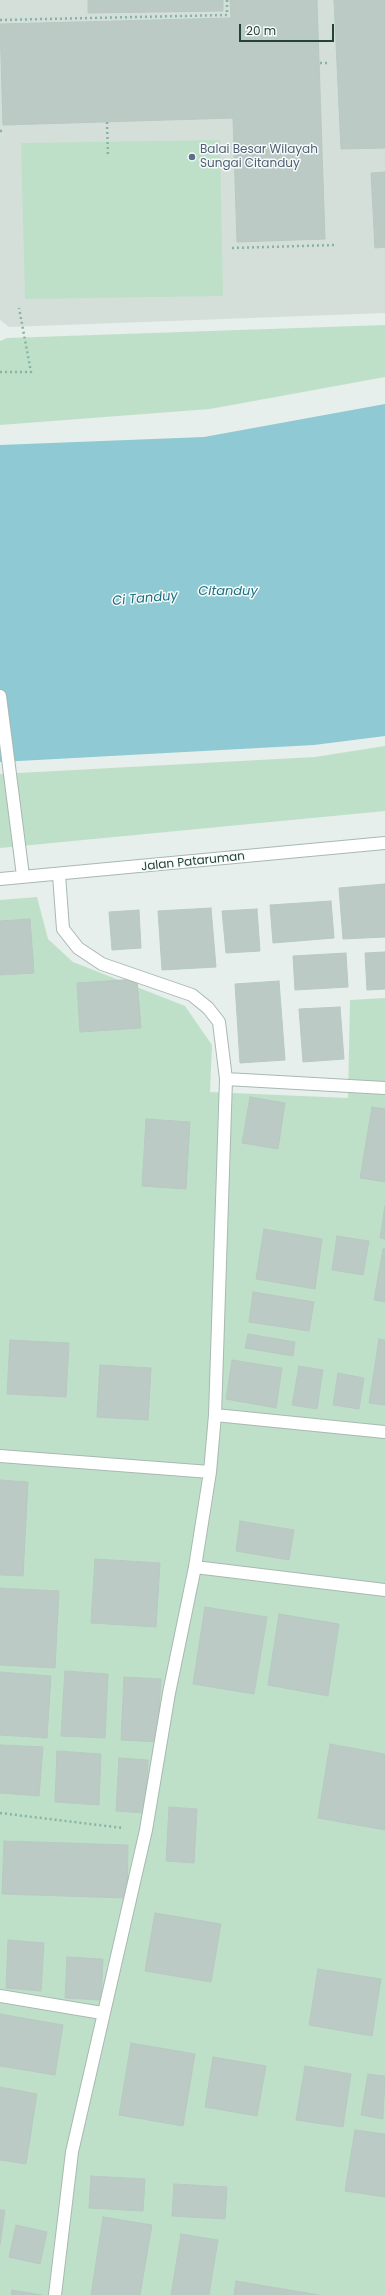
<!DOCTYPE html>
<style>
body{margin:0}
#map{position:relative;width:385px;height:2295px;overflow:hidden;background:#e6efeb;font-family:Poppins,sans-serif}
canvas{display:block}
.scale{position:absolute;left:239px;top:24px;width:95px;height:18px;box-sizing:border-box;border:2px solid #24423a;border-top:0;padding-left:5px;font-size:12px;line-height:14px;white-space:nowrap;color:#24423a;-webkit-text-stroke:3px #f7fbf9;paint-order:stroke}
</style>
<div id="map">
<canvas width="385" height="2295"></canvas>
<div class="scale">20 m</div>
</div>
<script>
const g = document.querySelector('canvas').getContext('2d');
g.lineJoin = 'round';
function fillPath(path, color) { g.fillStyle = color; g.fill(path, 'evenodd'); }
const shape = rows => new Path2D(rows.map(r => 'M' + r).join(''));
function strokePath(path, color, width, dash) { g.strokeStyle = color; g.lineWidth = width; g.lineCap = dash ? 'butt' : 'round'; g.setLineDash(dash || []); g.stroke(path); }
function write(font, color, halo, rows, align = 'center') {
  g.font = font + ' Poppins,sans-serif'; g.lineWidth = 3; g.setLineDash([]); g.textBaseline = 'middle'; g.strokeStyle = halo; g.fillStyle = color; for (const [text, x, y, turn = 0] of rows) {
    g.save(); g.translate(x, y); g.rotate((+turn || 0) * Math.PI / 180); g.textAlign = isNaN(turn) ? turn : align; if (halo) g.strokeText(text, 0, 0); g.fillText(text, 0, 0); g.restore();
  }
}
const built = shape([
 [0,0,385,0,385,313,9,327,0,320]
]);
const green = shape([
 [220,140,223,296,25,299,21,143],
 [385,325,385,377,210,409,0,425,0,341,7,338],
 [385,746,385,811,0,848,0,774,315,757],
 [37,897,48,939,73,962,185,1006,212,1045,210,1092,348,1098,350,1000,385,998,385,2295,0,2295,0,900]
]);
const water = shape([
 [385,404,385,736,314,745,0,762,0,445,204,437]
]);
const building = shape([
 [88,0,223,0,223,11,88,13,88,0],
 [230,0,317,0,325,239,237,242,233,118,3,125,0,24,231,18,230,0],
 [334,0,385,0,385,148,341,149,334,0],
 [385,172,385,247,375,248,371,173,385,172],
 [385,884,385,937,343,939,339,888,385,884],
 [331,901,334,938,273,943,270,905,331,901],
 [211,908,216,967,162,970,158,911,211,908],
 [257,909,260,951,226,953,222,911,257,909],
 [139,910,141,948,112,950,109,912,139,910],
 [30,919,34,973,0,975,0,921,30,919],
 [385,952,385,989,367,990,365,953,385,952],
 [346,953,348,987,295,990,293,956,346,953],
 [137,979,141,1028,80,1032,77,983,137,979],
 [279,981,285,1060,240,1063,235,984,279,981],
 [340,1007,344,1059,303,1062,299,1009,340,1007],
 [250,1097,285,1103,278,1149,242,1143,250,1097],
 [372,1107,385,1109,385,1182,360,1178,372,1107],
 [146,1119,190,1122,186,1189,142,1186,146,1119],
 [385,1206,385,1239,380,1238,385,1206],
 [264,1229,322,1239,315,1289,256,1279,264,1229],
 [337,1236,369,1241,363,1275,332,1270,337,1236],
 [383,1249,385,1249,385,1302,374,1300,383,1249],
 [253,1292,314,1302,309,1331,249,1322,253,1292],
 [248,1334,295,1342,293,1356,245,1348,248,1334],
 [379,1339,385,1340,385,1405,369,1403,379,1339],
 [10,1340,69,1343,66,1397,7,1394,10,1340],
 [232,1360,282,1368,276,1408,226,1399,232,1360],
 [100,1365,151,1368,148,1420,97,1417,100,1365],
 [299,1366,323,1370,317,1409,292,1405,299,1366],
 [338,1373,364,1378,359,1409,333,1405,338,1373],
 [0,1480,28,1482,23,1576,0,1575,0,1480],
 [240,1521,294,1530,289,1560,236,1551,240,1521],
 [95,1559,160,1563,156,1627,91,1623,95,1559],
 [0,1588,59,1591,55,1668,0,1665,0,1588],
 [205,1607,267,1617,254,1694,193,1684,205,1607],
 [279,1614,339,1624,328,1696,268,1685,279,1614],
 [65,1671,108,1674,105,1738,61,1736,65,1671],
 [0,1672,51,1676,47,1738,0,1735,0,1672],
 [124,1677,161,1679,157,1742,121,1740,124,1677],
 [330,1744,385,1754,385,1830,318,1818,330,1744],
 [0,1745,43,1747,39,1796,0,1793,0,1745],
 [57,1751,101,1754,99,1805,55,1802,57,1751],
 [119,1758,148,1760,145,1813,116,1811,119,1758],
 [169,1807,197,1809,194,1863,166,1861,169,1807],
 [4,1841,128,1845,127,1898,2,1894,4,1841],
 [155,1913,221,1924,211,1982,145,1971,155,1913],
 [8,1940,44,1943,41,1991,6,1988,8,1940],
 [67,1957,103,1959,101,2000,65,1998,67,1957],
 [318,1969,381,1979,372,2036,309,2025,318,1969],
 [0,2014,63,2025,55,2075,0,2066,0,2014],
 [131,2043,195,2054,183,2126,119,2115,131,2043],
 [213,2057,266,2066,257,2116,205,2107,213,2057],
 [305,2066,351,2074,343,2127,296,2120,305,2066],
 [368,2074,385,2076,383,2119,361,2115,368,2074],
 [0,2087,37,2094,26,2164,0,2160,0,2087],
 [355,2130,385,2134,385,2197,345,2191,355,2130],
 [91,2176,145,2179,143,2211,89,2208,91,2176],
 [174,2184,227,2187,225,2219,172,2216,174,2184],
 [0,2210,5,2210,0,2245,0,2210],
 [103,2217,152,2225,140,2295,91,2295,103,2217],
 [16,2225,47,2232,40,2264,9,2257,16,2225],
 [181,2234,218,2240,209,2295,171,2295,181,2234],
 [236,2281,319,2295,234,2295,236,2281],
 [12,2290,42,2295,11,2295,12,2290]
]);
const path = shape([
 [0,20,227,15,227,0],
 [320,63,327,63],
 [107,122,108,157],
 [0,131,5,131],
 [232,248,335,245],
 [0,372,31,372,19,308],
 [0,1813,123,1828]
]);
const minor = shape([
 [0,696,23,876],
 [0,879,385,843],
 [226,1079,385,1088],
 [215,1415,385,1432],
 [0,1456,210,1472],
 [195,1567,385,1590],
 [0,1996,102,2013],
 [55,2295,72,2152,146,1830,169,1693,195,1567,210,1472,215,1415,226,1079,219,1022,208,1008,192,995,102,964,78,948,63,929,59,875]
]);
const markers = [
 [192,157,4,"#5c6f8a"]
];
const serviceNames = [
 ["Balai Besar Wilayah",200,150],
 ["Sungai Citanduy",200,164]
];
const streetNames = [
 ["Jalan Pataruman",193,862,-6]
];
const waterNames = [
 ["Citanduy",228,592],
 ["Ci Tanduy",145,599,-5]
];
fillPath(built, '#d4dfda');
fillPath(green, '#bfe0c8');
fillPath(water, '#8ec9d4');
fillPath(building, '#bbcac4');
strokePath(building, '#b8c9c2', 1);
strokePath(minor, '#a8b8b2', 14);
strokePath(path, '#86b3a5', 2.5, [2, 3]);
strokePath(minor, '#fff', 12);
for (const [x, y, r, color] of markers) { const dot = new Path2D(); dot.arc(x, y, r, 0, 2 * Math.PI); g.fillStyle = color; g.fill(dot); strokePath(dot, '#f7fbf9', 1.5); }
write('12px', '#4e5e75', '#f7fbf9', serviceNames, 'left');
write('12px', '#24423a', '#f7fbf9', streetNames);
write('italic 13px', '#1c6f80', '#f7fbf9', waterNames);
</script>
